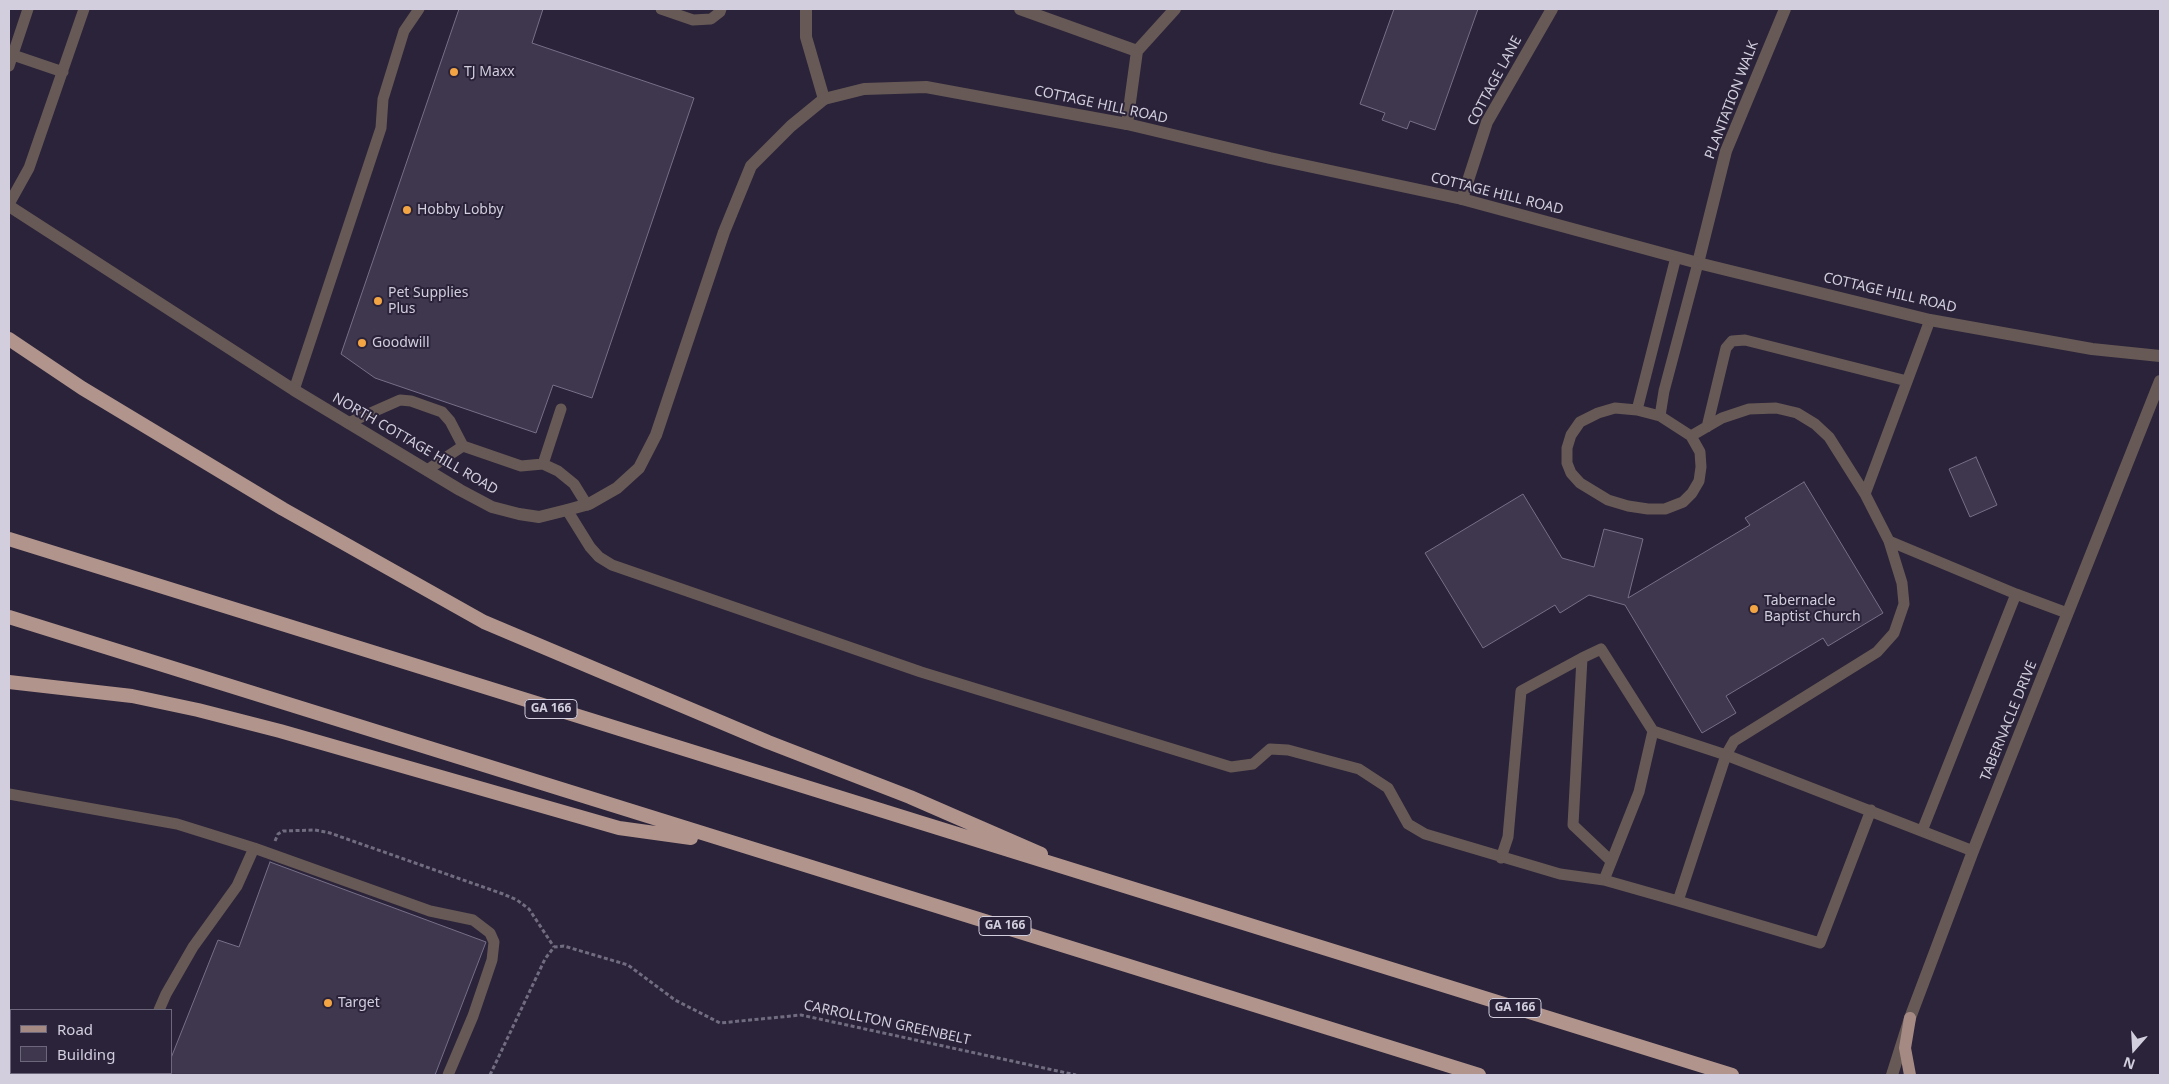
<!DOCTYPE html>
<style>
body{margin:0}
#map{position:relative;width:2169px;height:1084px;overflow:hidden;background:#2a2339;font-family:"Noto Sans",sans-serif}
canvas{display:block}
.frame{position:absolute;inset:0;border:10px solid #d2cedd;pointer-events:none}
.legend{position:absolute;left:10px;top:1009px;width:162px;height:65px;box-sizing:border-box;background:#2a2339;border:1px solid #6d677b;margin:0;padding:6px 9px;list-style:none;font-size:15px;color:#d2cedd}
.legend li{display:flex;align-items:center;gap:10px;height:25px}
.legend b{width:25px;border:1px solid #6d677b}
.north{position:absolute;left:2109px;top:1024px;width:50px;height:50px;-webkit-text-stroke:4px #2a2339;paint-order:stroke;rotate:199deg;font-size:14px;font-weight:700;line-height:20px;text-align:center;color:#d2cedd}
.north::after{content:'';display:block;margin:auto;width:18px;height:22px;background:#d2cedd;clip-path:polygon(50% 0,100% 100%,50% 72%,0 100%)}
</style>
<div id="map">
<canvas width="2169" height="1084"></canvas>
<div class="frame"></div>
<ul class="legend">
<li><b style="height:6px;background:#a58a83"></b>Road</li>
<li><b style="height:14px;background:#3e374e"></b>Building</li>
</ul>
<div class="north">N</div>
</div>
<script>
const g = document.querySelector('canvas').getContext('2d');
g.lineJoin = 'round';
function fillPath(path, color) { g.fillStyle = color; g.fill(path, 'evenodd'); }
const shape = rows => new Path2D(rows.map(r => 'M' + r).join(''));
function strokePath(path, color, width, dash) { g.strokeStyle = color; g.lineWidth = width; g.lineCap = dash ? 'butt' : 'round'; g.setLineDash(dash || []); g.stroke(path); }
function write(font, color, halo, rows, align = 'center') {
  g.font = font + ' "Noto Sans",sans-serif'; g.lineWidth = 4; g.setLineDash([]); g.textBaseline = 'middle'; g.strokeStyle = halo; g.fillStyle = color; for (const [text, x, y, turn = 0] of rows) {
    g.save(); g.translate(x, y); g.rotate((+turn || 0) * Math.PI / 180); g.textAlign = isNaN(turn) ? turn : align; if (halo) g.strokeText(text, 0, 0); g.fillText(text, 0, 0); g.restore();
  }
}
const building = shape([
 [459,9,543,9,532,43,694,98,592,398,553,385,536,433,375,378,341,354,459,9],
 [1394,9,1478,9,1435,130,1410,121,1407,129,1382,120,1385,113,1360,104,1394,9],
 [1976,457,1997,505,1970,517,1949,469,1976,457],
 [1804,482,1883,613,1828,646,1823,638,1726,696,1736,713,1702,733,1625,605,1589,595,1560,613,1555,605,1483,648,1425,553,1523,494,1562,558,1594,567,1604,529,1643,539,1628,598,1750,525,1745,518,1804,482],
 [270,862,486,942,435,1075,171,1075,171,1058,218,940,239,947,270,862]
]);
const path = shape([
 [275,841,278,834,283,831,315,830,330,833,503,894,517,900,529,909,554,947],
 [490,1075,545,959,554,947,564,946,628,965,675,1000,720,1023,801,1015,1076,1075]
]);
const service = shape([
 [661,9,693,20,711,19,720,12,721,9],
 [13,55,63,72],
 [9,66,28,9],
 [9,204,29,168,84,9],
 [294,390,381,128,383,99,404,31,419,9],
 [1615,408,1637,410,1660,416,1691,436,1700,452,1701,467,1699,481,1692,493,1683,502,1665,509,1648,509,1628,506,1608,500,1580,483,1571,473,1567,463,1567,448,1571,435,1580,422,1598,413,1615,408],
 [561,409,543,464,558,471,574,484,587,505],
 [1637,410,1676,257],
 [1660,416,1664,391,1698,263],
 [348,423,400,400,411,401,442,412,450,421,463,446],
 [1707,427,1726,348,1732,341,1745,340,1907,381],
 [1691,436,1722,418,1749,409,1776,408,1797,413,1815,424,1829,437,1865,494],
 [427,470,463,446,521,466,543,464],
 [567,510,590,547,599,557,612,565,921,672,1231,767,1253,764,1270,749,1288,750,1359,769,1388,788,1408,824,1425,834,1560,874,1604,880,1639,792,1653,731],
 [1889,541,2016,594,1922,831],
 [2016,594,2067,613],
 [1582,658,1601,649,1653,731,1726,755,1973,851],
 [9,794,177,824,254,848,237,886,193,947,166,994,159,1010],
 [1871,810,1820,943,1678,901,1726,755,1734,741,1877,652,1894,633,1904,604,1902,583,1889,541,1865,494,1930,320],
 [254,848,430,911,473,920,490,933,494,942,492,960,473,1016,448,1075],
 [1501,858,1508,837,1521,691,1582,658,1573,825,1611,861],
 [1604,880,1678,901],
 [135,1075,136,1073]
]);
const minor = shape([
 [1020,9,1137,51],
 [1127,124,1137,51,1175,9],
 [1462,199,1487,122,1552,9],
 [9,206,294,390,460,490,492,507,519,514,539,517,567,510,589,504,617,488,639,468,656,435,724,232,751,166,791,126,824,99,806,37,806,9],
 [1698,263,1726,151,1785,9],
 [1892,1075,1910,1018,1973,851,2160,381]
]);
const tertiary = shape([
 [824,99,864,89,926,87,1127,124,1270,158,1462,199,1698,263,1930,320,2092,349,2160,356]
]);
const primary = shape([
 [1910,1075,1905,1048,1910,1018]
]);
const trunk = shape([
 [9,339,82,388,283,509,484,622,768,742,910,797,1041,854],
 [9,539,1732,1075],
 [9,617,1479,1075],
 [9,682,132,696,198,710,280,731,619,828,691,838]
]);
const markers = [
 [454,72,5,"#f3a443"],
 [407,210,5,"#f3a443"],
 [378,301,5,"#f3a443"],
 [362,343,5,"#f3a443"],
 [1754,609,5,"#f3a443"],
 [328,1003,5,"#f3a443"]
];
const shields = [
 [551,709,52],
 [1005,926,52],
 [1515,1008,52]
];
const shieldNames = [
 ["GA 166",551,709],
 ["GA 166",1005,926],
 ["GA 166",1515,1008]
];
const poiNames = [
 ["TJ Maxx",464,72],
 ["Hobby Lobby",417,210],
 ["Pet Supplies",388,293],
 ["Plus",388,309],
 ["Goodwill",372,343],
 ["Tabernacle",1764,601],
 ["Baptist Church",1764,617],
 ["Target",338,1003]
];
const streetNames = [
 ["COTTAGE LANE",1495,81,-62],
 ["PLANTATION WALK",1732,100,-69],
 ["COTTAGE HILL ROAD",1101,105,12],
 ["COTTAGE HILL ROAD",1497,194,14],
 ["COTTAGE HILL ROAD",1890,293,13],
 ["NORTH COTTAGE HILL ROAD",415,444,30],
 ["TABERNACLE DRIVE",2009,721,-68],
 ["CARROLLTON GREENBELT",887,1023,12]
];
fillPath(building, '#3e374e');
strokePath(building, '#776f89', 1);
strokePath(path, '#716c7f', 3, [4, 2.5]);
strokePath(service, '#675956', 11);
strokePath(minor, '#675956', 12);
strokePath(tertiary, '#675956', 12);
strokePath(primary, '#a58a83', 12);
strokePath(trunk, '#b1948c', 14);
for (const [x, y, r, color] of markers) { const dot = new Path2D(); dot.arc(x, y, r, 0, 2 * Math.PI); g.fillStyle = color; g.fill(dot); strokePath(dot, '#2a2339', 2); }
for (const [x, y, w] of shields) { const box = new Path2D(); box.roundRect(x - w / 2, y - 9.5, w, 19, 4); g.fillStyle = '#2a2339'; g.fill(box); strokePath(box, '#d2cedd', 1); }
write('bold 12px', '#d2cedd', null, shieldNames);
write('14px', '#d2cedd', '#2a2339', poiNames, 'left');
write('14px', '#d2cedd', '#2a2339', streetNames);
</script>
